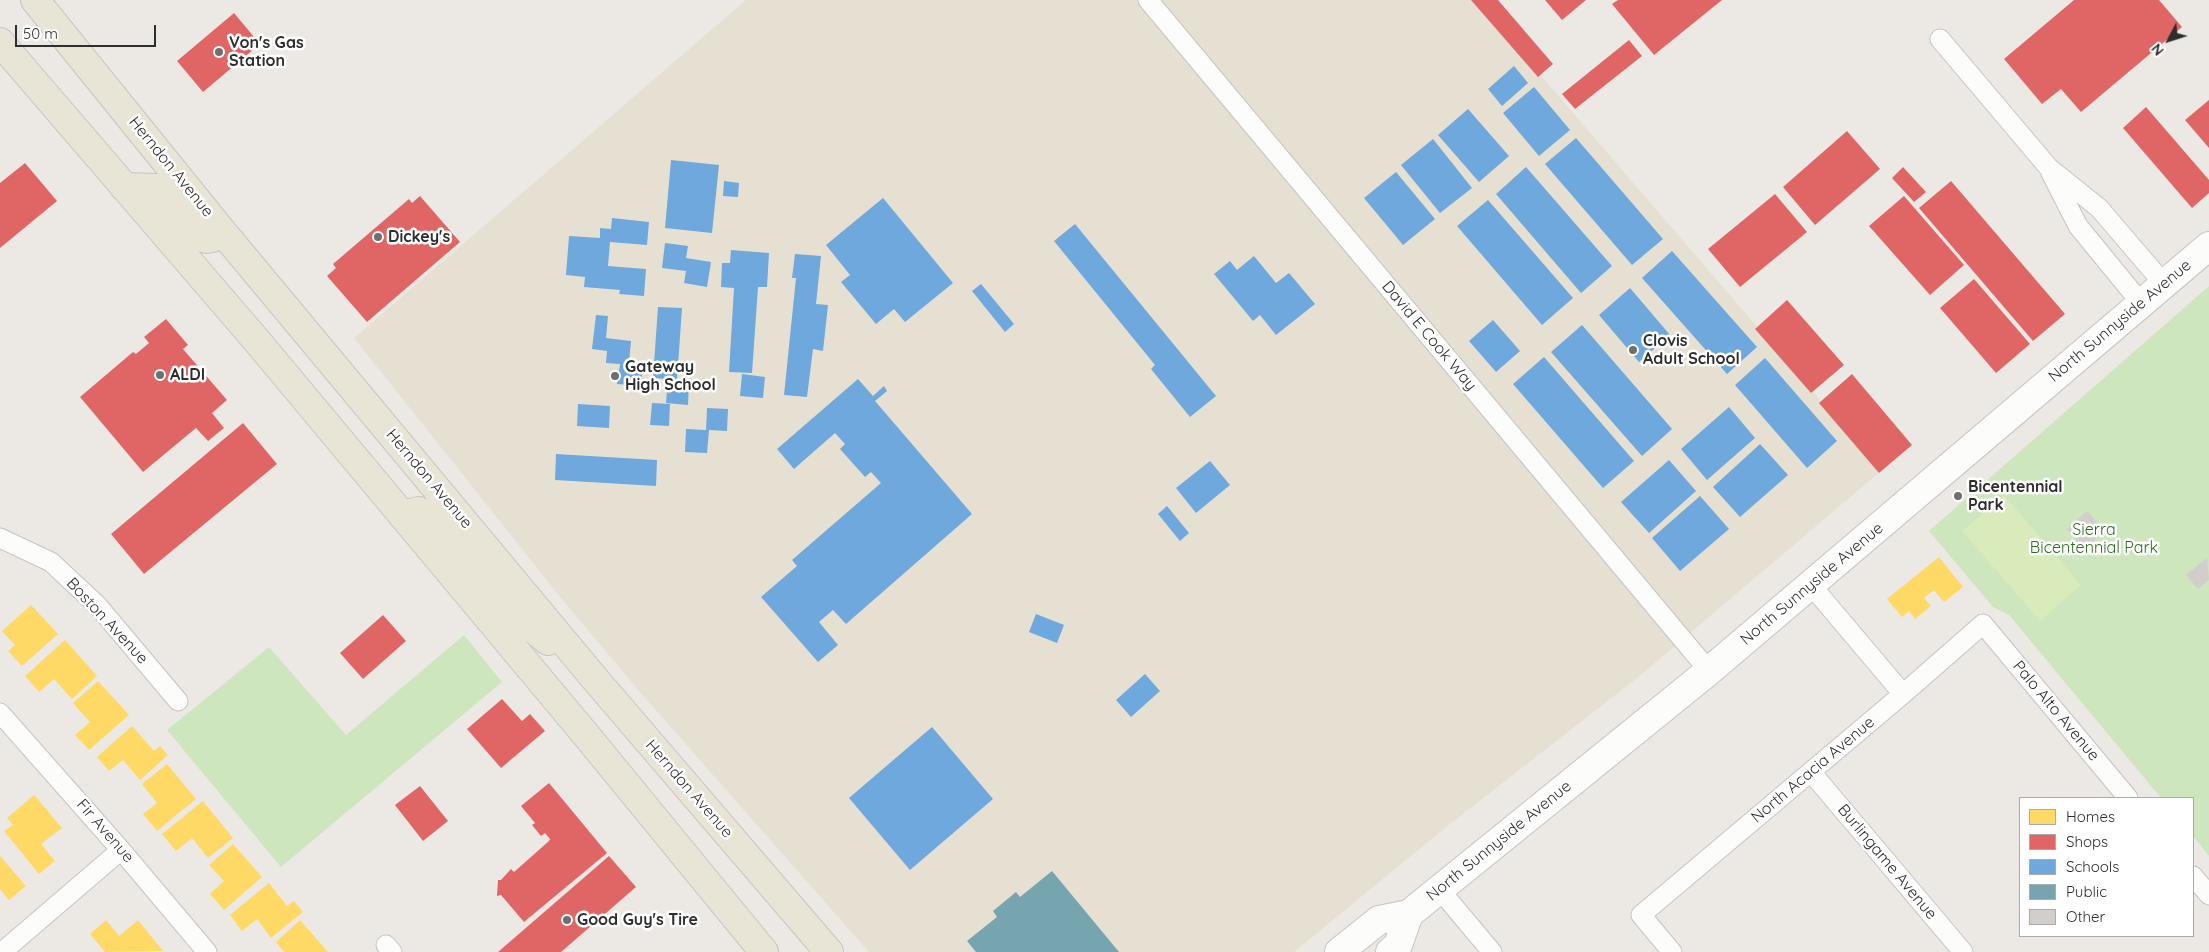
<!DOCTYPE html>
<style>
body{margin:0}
#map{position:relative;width:2209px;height:952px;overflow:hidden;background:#ece8e4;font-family:Quicksand,sans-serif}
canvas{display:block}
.legend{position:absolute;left:2019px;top:797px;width:175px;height:140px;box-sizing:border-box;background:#fff;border:1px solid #ababab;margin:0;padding:6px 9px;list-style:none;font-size:15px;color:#2e2e2e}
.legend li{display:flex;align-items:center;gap:10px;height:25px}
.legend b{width:25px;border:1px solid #ababab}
.north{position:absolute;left:2144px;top:15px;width:50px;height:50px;-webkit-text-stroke:4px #fff;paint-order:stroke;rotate:230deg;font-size:14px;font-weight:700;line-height:20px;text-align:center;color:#2e2e2e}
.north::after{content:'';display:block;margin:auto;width:18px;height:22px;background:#2e2e2e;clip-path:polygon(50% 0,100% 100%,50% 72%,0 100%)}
.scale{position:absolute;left:15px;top:25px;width:141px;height:22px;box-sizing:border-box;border:2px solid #2e2e2e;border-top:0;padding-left:6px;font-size:15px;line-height:18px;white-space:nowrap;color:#2e2e2e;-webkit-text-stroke:4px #fff;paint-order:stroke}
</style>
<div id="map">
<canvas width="2209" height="952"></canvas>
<ul class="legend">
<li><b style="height:14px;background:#ffd966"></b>Homes</li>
<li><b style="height:14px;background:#e06666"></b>Shops</li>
<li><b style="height:14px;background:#6fa8dc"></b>Schools</li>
<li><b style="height:14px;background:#76a5af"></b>Public</li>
<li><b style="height:14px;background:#d1cecb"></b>Other</li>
</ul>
<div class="north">N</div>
<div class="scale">50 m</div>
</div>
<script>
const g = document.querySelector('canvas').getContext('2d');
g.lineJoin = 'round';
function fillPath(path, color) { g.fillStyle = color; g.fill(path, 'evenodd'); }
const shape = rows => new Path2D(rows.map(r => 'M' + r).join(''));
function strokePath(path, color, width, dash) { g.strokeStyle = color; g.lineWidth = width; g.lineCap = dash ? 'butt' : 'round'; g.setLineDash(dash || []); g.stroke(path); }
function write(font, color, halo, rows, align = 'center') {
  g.font = font + ' Quicksand,sans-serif'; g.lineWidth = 5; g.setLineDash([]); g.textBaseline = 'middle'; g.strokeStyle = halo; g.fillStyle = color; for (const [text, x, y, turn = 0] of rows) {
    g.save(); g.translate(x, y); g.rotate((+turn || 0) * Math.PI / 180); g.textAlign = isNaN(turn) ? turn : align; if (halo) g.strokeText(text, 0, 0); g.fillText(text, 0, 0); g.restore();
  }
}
const education = shape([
 [746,0,1476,0,1881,471,1637,678,1445,828,1294,952,869,952,639,691,561,598,354,338]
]);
const green = shape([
 [2209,286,2209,856,2193,836,2193,798,2161,798,2009,615,1993,607,1929,531],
 [464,635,502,682,281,867,167,730,269,647,346,735]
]);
const pitch = shape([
 [2004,495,2081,585,2040,621,1962,531]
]);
const homes = shape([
 [1939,557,1963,587,1944,602,1934,590,1924,598,1931,606,1915,619,1909,611,1902,617,1887,599],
 [31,605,58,634,22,666,8,651,15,645,2,631],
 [65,640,97,676,72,699,54,679,39,692,25,676],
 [98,681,129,715,89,750,75,735,90,722,73,703],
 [132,726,154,751,160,746,168,755,140,780,123,760,109,771,97,757],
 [167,764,196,799,157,831,143,814,157,803,142,784],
 [34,795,62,828,41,844,55,861,39,874,4,831,13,825,7,818],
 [203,801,233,838,208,858,192,838,176,851,162,834],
 [233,844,262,877,224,910,210,894,224,881,209,865],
 [0,856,26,886,9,900,0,889],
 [269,883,287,906,294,901,303,912,271,938,257,919,242,931,230,915],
 [106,920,119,936,138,920,163,951,105,952,90,934],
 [300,920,328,952,284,952,276,942]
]);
const shops = shape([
 [1471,0,1498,0,1553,64,1538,77],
 [1545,0,1586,0,1562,20],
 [1618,0,1722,0,1654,55,1612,4],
 [2074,0,2159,0,2182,27,2081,112,2061,89,2042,104,2004,59],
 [234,13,260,44,203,92,177,61],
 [1629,40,1642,56,1575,109,1562,94],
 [2209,100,2209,148,2185,120],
 [2146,107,2209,180,2209,193,2192,208,2123,128],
 [1847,131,1880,169,1815,225,1783,187],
 [25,163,57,201,0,248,0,183],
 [1903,167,1926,192,1914,202,1892,178],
 [1951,181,2065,314,2033,341,1919,208],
 [1775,194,1807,232,1740,287,1708,249],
 [420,196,460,242,367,322,327,276,336,268,333,264,409,199,412,203],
 [1904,196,1964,265,1930,295,1869,226],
 [1974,279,2030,344,1996,373,1940,308],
 [1787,300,1844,365,1811,393,1755,329],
 [166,319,188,345,183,349,227,400,212,413,224,428,208,441,196,428,143,472,80,397,133,352,136,354,149,343,144,337],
 [1852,374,1912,445,1879,473,1819,403],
 [243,423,277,464,144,574,111,534],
 [383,615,406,641,363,679,340,653],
 [502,699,522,721,530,714,545,731,501,768,467,729],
 [549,783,607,853,524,922,501,895,497,896,498,880,501,880,511,869,514,872,549,841,550,839,545,833,541,836,532,825,535,823,521,806],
 [420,786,448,821,423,841,395,805],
 [609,856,636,887,561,952,498,952]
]);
const schools = shape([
 [1514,66,1528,83,1502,106,1488,89],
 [1534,87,1570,130,1539,156,1503,113],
 [1468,109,1509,156,1479,182,1438,135],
 [1576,138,1663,239,1632,265,1545,164],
 [1433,139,1472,188,1440,213,1401,165],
 [671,160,719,165,712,233,665,228],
 [1526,167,1612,266,1581,293,1496,194],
 [1396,172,1435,219,1403,245,1364,198],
 [724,181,739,183,738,197,723,196],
 [883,198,953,283,905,322,894,309,876,324,841,282,850,275,826,245],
 [1488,200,1573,298,1542,325,1457,226],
 [612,218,649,222,647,245,610,242,608,266,646,269,644,296,619,294,620,290,584,287,585,277,566,275,569,236,600,238,600,228,611,229],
 [1075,224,1216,396,1190,417,1151,369,1155,365,1054,241],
 [665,243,688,246,686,258,711,262,707,287,684,283,686,271,662,268],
 [731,250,769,253,767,287,758,287,752,373,729,372,734,288,721,287,722,263,730,263],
 [1672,251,1757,347,1727,374,1642,278],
 [795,254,821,256,816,304,828,305,823,351,813,349,807,397,784,395,796,278,792,278],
 [1254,256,1276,283,1289,273,1315,304,1276,335,1260,315,1253,321,1214,274,1230,261,1237,270],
 [981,284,1014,324,1005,332,972,291],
 [1630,288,1670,335,1639,362,1599,315],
 [658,307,682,308,677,380,689,381,688,405,666,403,668,379,653,378],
 [596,315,608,316,606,338,631,341,629,363,643,365,641,386,617,384,620,364,606,363,607,351,592,349],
 [1493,320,1520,351,1496,372,1469,341],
 [1582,325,1672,429,1642,456,1551,352],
 [1544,357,1634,461,1603,488,1513,384],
 [1765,358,1837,441,1807,468,1735,385],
 [742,374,765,377,763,398,740,396],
 [858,379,873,396,884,386,887,391,875,401,972,514,846,624,833,610,819,622,838,645,818,662,761,597,797,566,792,560,881,483,871,472,865,477,840,449,845,444,835,433,794,469,777,449],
 [652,403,670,404,669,426,650,425],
 [578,404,610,406,609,428,577,426],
 [1729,407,1755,438,1707,480,1681,449],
 [707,408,728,409,727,431,709,430,707,453,685,452,686,429,706,430],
 [1760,444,1788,475,1740,517,1713,487],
 [556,454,657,460,656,486,555,480],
 [1669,460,1696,491,1649,533,1621,502],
 [1210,461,1230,485,1196,513,1176,488],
 [1700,496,1729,529,1680,571,1652,538],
 [1167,506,1189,533,1180,541,1158,514],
 [1036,614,1064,625,1057,643,1029,632],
 [1145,674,1160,691,1131,717,1116,700],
 [932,727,993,799,910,870,849,798]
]);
const public = shape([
 [1052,871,1119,952,976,952,967,941,997,917,993,911,1016,892,1020,897]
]);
const building = shape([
 [2087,511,2104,531,2084,549,2067,529],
 [2207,558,2209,580,2198,589,2186,575]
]);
const street = shape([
 [1148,0,1709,671],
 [1940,39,2049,168,2099,208,2164,284],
 [2051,173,2078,226,2141,303],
 [0,538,51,562,98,606,178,701],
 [1811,585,1903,694],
 [0,713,121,850,207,952],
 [1811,772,1963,952],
 [2193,876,2209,895],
 [1440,890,1492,952],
 [386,945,392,952],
 [2,952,121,850],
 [1672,952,1641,915,1903,694,1983,624,2128,798]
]);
const secondary = shape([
 [1339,952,1379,920,1409,914,1709,671,2209,246],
 [1390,952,1398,945,1409,914]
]);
const primary = shape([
 [35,0,221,230,595,679,829,952],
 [0,42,257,341,586,735,764,952],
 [124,187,156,188,198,237,206,239,212,238,221,230],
 [402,515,419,511,436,521,514,613,548,641]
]);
const markers = [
 [219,52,5,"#706f6e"],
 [378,237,5,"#706f6e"],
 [1633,350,5,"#706f6e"],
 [160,375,5,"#706f6e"],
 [615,376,5,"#706f6e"],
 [1958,496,5,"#706f6e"],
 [567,920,5,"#706f6e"]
];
const poiNames = [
 ["Von's Gas",229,43],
 ["Station",229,61],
 ["Dickey's",388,237],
 ["Clovis",1643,341],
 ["Adult School",1643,359],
 ["Gateway",625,367],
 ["High School",625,385],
 ["ALDI",170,375],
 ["Bicentennial",1968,487],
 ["Park",1968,505],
 ["Good Guy's Tire",577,920]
];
const streetNames = [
 ["Herndon Avenue",171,167,51],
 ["North Sunnyside Avenue",2120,321,-40],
 ["David E Cook Way",1429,336,50],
 ["Herndon Avenue",429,479,50],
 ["North Sunnyside Avenue",1812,584,-40],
 ["Boston Avenue",107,621,47],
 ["Palo Alto Avenue",2056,711,50],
 ["North Acacia Avenue",1813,770,-40],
 ["Herndon Avenue",689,789,49],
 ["Fir Avenue",105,831,49],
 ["North Sunnyside Avenue",1499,841,-39],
 ["Burlingame Avenue",1887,862,50]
];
const parkNames = [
 ["Sierra",2094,530],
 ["Bicentennial Park",2094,548]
];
fillPath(education, '#e6e0d3');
fillPath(green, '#cee6be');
fillPath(pitch, '#d9eabb');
fillPath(homes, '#ffd966');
fillPath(shops, '#e06666');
fillPath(schools, '#6fa8dc');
fillPath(public, '#76a5af');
fillPath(building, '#d1cecb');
strokePath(street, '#c5c4c5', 21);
strokePath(secondary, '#c5c4c5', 30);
strokePath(primary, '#c6c5c4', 30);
strokePath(street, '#fcfcfb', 19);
strokePath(secondary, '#fcfcfb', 28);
strokePath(primary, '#e8e4d6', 28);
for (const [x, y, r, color] of markers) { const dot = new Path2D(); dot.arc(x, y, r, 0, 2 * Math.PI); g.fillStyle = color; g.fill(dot); strokePath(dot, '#fff', 2); }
write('bold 16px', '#2e2e2e', '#fff', poiNames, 'left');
write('16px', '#2e2e2e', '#fff', streetNames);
write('16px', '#2c6e1b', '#fff', parkNames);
</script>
